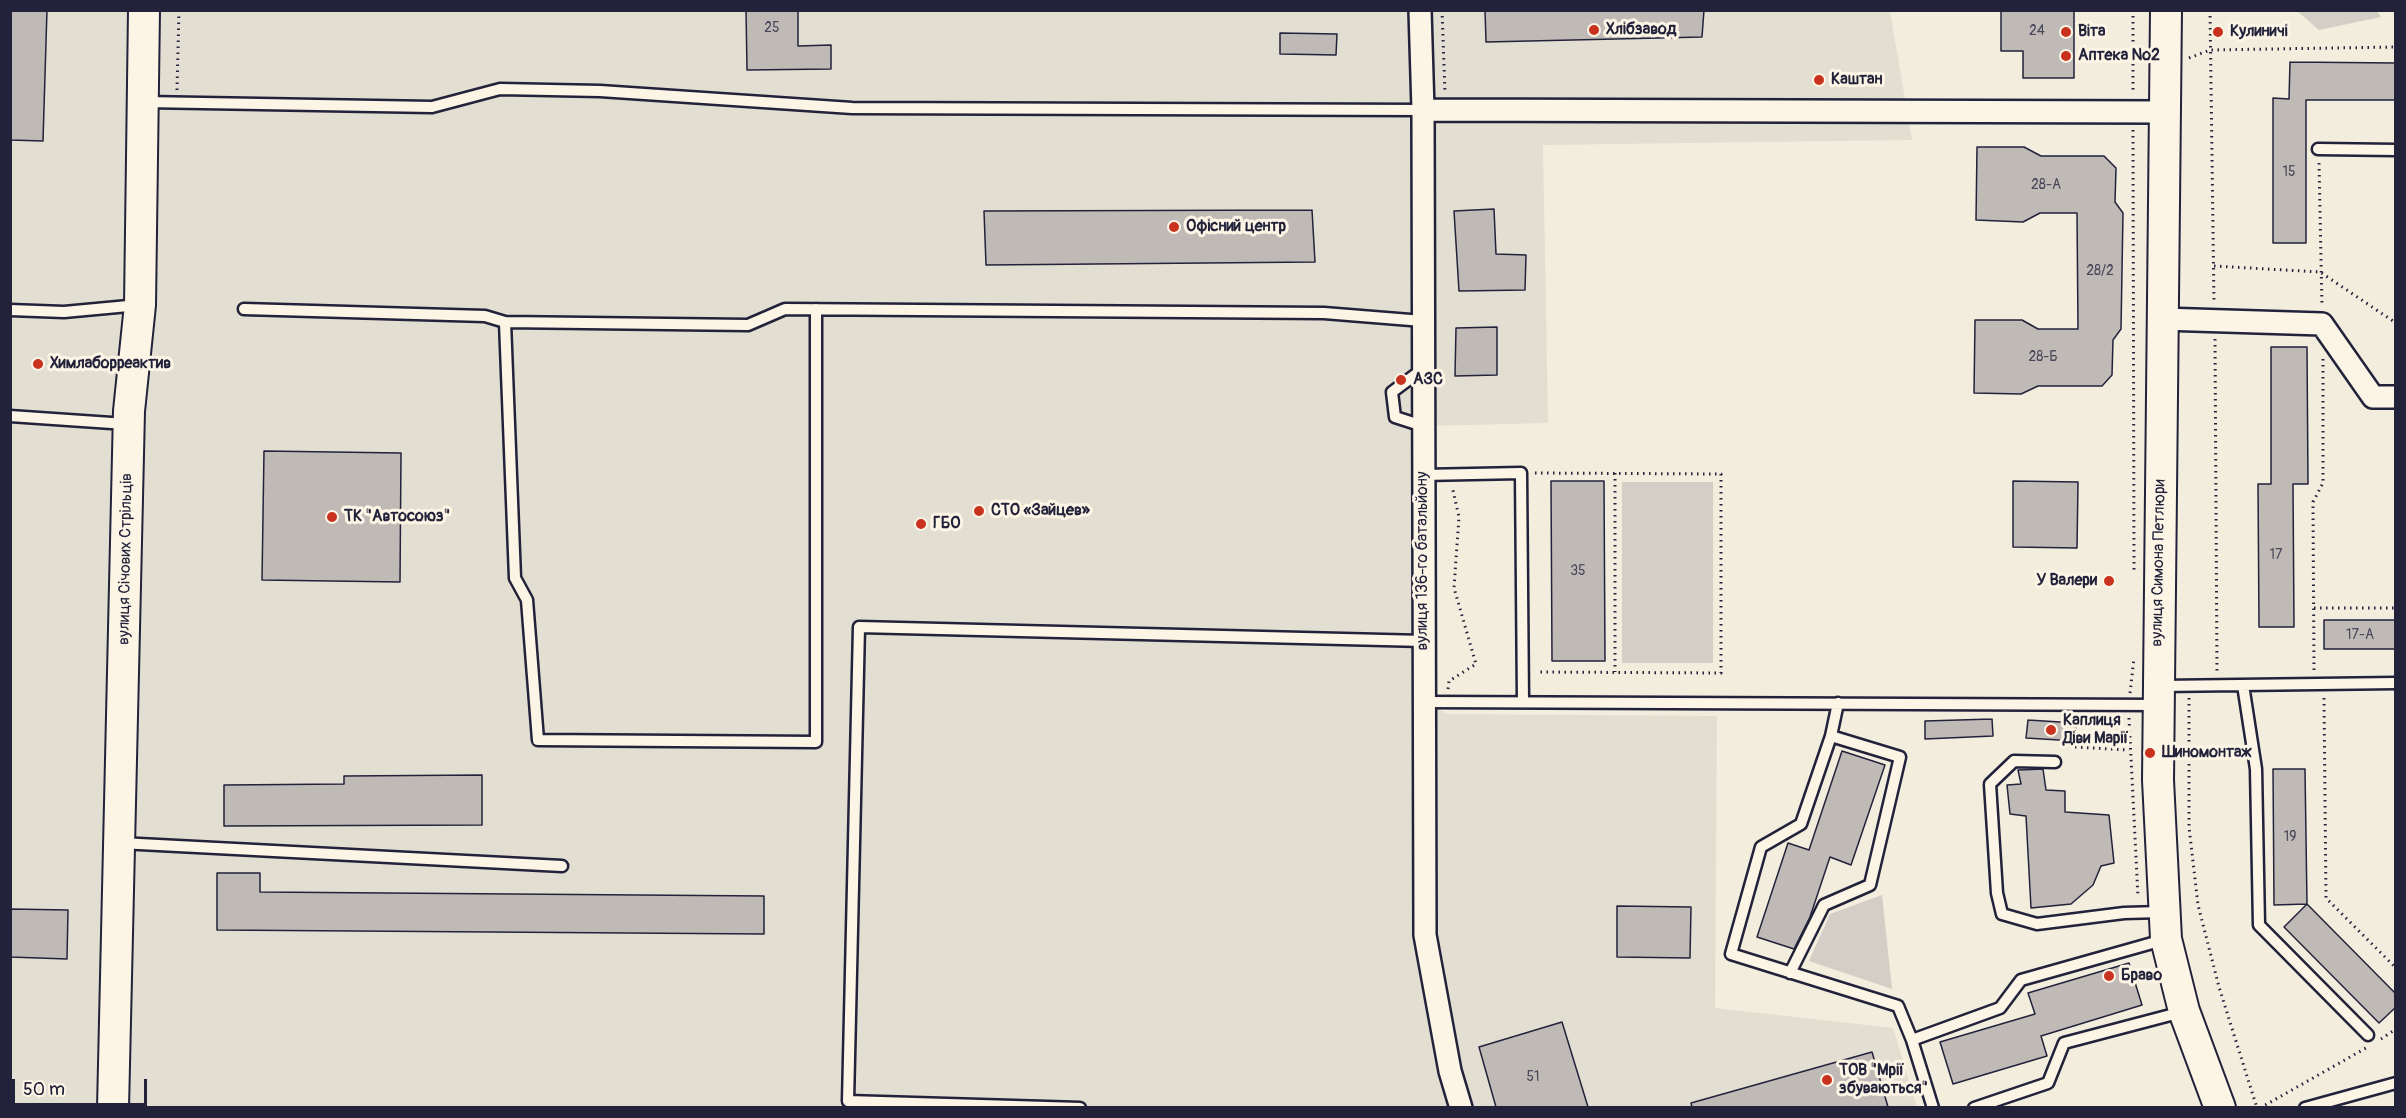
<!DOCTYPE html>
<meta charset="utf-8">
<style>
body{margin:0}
#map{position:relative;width:2406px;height:1118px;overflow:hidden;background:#f3edde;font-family:Pangolin,sans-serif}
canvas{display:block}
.frame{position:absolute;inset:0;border:12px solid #22223b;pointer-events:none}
.scale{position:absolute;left:12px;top:1079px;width:135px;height:27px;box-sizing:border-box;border:3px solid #22223b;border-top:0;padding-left:8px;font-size:18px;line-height:21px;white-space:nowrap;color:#22223b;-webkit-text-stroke:4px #fcf5e5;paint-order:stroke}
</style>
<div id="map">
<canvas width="2406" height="1118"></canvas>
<div class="frame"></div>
<div class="scale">50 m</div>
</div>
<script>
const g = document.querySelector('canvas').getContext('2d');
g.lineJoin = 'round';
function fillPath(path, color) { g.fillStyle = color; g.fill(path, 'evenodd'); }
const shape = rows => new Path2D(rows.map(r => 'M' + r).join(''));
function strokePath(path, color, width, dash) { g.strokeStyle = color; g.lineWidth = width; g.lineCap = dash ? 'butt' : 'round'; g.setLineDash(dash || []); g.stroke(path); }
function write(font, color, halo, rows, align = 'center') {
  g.font = font + ' Pangolin,sans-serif'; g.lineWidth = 6; g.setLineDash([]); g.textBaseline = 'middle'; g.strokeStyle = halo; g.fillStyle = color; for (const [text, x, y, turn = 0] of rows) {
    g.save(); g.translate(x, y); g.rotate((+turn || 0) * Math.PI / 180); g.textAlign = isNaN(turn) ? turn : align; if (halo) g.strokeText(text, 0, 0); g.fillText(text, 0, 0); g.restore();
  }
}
const built = shape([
 [10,11,1890,11,1912,140,1543,145,1548,423,1423,426,1425,702,1447,714,1717,716,1715,1008,1893,1028,1917,1107,11,1107]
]);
const green = shape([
 [2297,11,2377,11,2381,17,2319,30],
 [1622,482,1713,482,1713,663,1622,663],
 [1882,895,1892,989,1809,961,1830,914]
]);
const building = shape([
 [10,10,47,10,43,141,10,140,10,10],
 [746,10,798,10,798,46,831,45,831,69,747,70,746,10],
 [1485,10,1704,10,1702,37,1486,42,1485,10],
 [2001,10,2074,10,2074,78,2023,78,2023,51,2001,51,2001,10],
 [1280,33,1337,34,1336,55,1280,54,1280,33],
 [2290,62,2396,63,2396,100,2306,100,2306,243,2273,243,2273,98,2289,99,2290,62],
 [1977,147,2024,147,2041,156,2104,156,2116,168,2115,202,2123,213,2121,329,2113,340,2112,375,2102,386,2038,386,2021,394,1974,393,1975,320,2022,320,2038,329,2078,329,2077,213,2040,213,2023,222,1976,220,1977,147],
 [1494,209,1496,254,1526,255,1525,290,1459,291,1454,211,1494,209],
 [1312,210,1315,262,986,265,984,211,1312,210],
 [1497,327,1497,375,1455,376,1456,328,1497,327],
 [2271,347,2307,347,2308,484,2293,484,2294,627,2259,627,2258,484,2271,484,2271,347],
 [264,451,401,453,400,582,262,580,264,451],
 [1551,481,1604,481,1605,661,1552,661,1551,481],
 [2013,481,2078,482,2077,548,2013,547,2013,481],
 [2324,620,2396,620,2396,649,2324,649,2324,620],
 [1992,719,1993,736,1925,739,1925,721,1992,719],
 [2028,720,2076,723,2075,741,2026,738,2028,720],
 [1842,751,1885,765,1851,865,1830,857,1810,917,1794,949,1757,937,1788,843,1809,850,1842,751],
 [2043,769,2046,790,2065,791,2065,812,2109,815,2114,863,2101,866,2093,885,2071,904,2031,908,2026,816,2010,814,2007,785,2021,784,2018,770,2043,769],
 [2273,769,2305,769,2307,904,2274,905,2273,769],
 [482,775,482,825,224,826,224,785,344,784,344,776,482,775],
 [217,873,260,873,260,892,764,896,764,934,217,930,217,873],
 [2307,904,2396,994,2396,1007,2379,1023,2284,927,2307,904],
 [1617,906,1691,907,1690,958,1617,957,1617,906],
 [10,909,68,910,67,959,10,957,10,909],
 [2129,963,2142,1005,2041,1036,2047,1056,1953,1084,1940,1042,2035,1014,2028,993,2129,963],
 [1562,1022,1588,1107,1496,1107,1479,1047,1562,1022],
 [1872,1052,1888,1107,1692,1107,1691,1103,1872,1052]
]);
const path = shape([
 [1442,10,1445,93],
 [2133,10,2133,93],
 [2210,10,2214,303],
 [2189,58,2210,50,2396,47],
 [177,90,179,10],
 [2133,130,2134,573],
 [2319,163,2322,307],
 [2214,266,2320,272,2396,323],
 [2215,339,2217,672],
 [1535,473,1721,474,1721,673,1537,672],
 [1615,473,1615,672],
 [2314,608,2396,608],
 [2314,670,2313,502,2323,483,2323,358],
 [1448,689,1449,681,1476,664,1454,588,1459,517,1452,486],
 [2130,693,2134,658],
 [2189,698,2189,827,2198,905,2219,987,2257,1108],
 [2324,698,2326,898,2396,968],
 [2129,718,2138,897],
 [2075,747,2129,750],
 [2381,1039,2396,1029],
 [2260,1108,2366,1048]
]);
const lane = shape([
 [145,102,432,107,500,89,600,91,852,108,1423,110],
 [2318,149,2396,150],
 [244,309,485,316,505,322,748,325,785,309,1324,313,1423,321],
 [10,310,64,312,139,305],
 [505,322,515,578,527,600,538,740,816,742,816,309],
 [1423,369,1392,392,1395,417,1423,426],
 [10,416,126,424],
 [1423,475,1521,473,1523,702],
 [2243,685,2256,769,2259,925,2368,1035],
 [2162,686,2396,683],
 [1425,702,2158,705],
 [1838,703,1831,736,1801,824,1761,847,1731,954,1898,1006,1912,1040],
 [2055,762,2014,761,1990,784,1997,893,2002,914,2037,924,2124,913,2161,912],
 [120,843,562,866],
 [1790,973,1824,905,1870,885,1900,757,1831,736],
 [1080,1108,848,1101,859,627,1424,641],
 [1933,1108,1912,1040,2000,1008,2021,980,2163,940],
 [1974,1108,2048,1083,2064,1043,2182,1012],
 [2305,1108,2396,1083]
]);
const street = shape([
 [1420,10,1423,110,1425,935,1450,1071,1461,1108],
 [1423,110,2165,112],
 [2162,319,2322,324,2373,397,2396,397]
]);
const secondary = shape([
 [2166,10,2158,780,2166,939,2184,1011,2220,1108],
 [113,1108,129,411,140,305,144,10]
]);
const markers = [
 [1594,30,6,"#c8321e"],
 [2066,32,6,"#c8321e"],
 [2218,32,6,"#c8321e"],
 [2066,56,6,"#c8321e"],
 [1819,80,6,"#c8321e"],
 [1174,227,6,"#c8321e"],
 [38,364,6,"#c8321e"],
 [1401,380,6,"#c8321e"],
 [979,511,6,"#c8321e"],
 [332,517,6,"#c8321e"],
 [921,524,6,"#c8321e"],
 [2109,581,6,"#c8321e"],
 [2051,730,6,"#c8321e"],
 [2150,753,6,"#c8321e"],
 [2109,976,6,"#c8321e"],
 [1827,1080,6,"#c8321e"]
];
const numberNames = [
 ["25",772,28],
 ["24",2037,31],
 ["15",2289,172],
 ["28-А",2046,185],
 ["28/2",2100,271],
 ["28-Б",2043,357],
 ["17",2276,555],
 ["35",1578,571],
 ["17-А",2360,635],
 ["19",2290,837],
 ["51",1533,1077]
];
const poiNames = [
 ["Хлібзавод",1606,30],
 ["Віта",2078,32],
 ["Кулиничі",2230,32],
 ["Аптека №2",2078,56],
 ["Каштан",1831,80],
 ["Офісний центр",1186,227],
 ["Химлаборреактив",50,364],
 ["АЗС",1413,380],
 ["СТО «Зайцев»",991,511],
 ["ТК \"Автосоюз\"",344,517],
 ["ГБО",933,524],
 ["У Валери",2097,581,"right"],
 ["Каплиця",2063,721],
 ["Діви Марії",2063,739],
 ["Шиномонтаж",2162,753],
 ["Браво",2121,976],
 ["ТОВ \"Мрії",1839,1071],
 ["збуваються\"",1839,1089]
];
const streetNames = [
 ["вулиця Січових Стрільців",126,559,-89],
 ["вулиця 136-го батальйону",1423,561,-90],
 ["вулиця Симона Петлюри",2159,563,-89]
];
fillPath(built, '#e3ded2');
fillPath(green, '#d4cfc6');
fillPath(building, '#bfbab6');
strokePath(building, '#22223b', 1.5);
strokePath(lane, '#22223b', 15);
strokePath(street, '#22223b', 26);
strokePath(secondary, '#22223b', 34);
strokePath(path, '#22223b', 3, [1.5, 4.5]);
strokePath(lane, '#fcf5e5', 10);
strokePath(street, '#fcf5e5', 21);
strokePath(secondary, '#fcf5e5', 30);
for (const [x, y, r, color] of markers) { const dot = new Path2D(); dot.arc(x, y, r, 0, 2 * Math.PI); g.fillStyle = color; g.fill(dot); strokePath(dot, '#fcf5e5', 2); }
write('14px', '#49485a', null, numberNames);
write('bold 16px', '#22223b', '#fcf5e5', poiNames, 'left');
write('16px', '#22223b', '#fcf5e5', streetNames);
</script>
